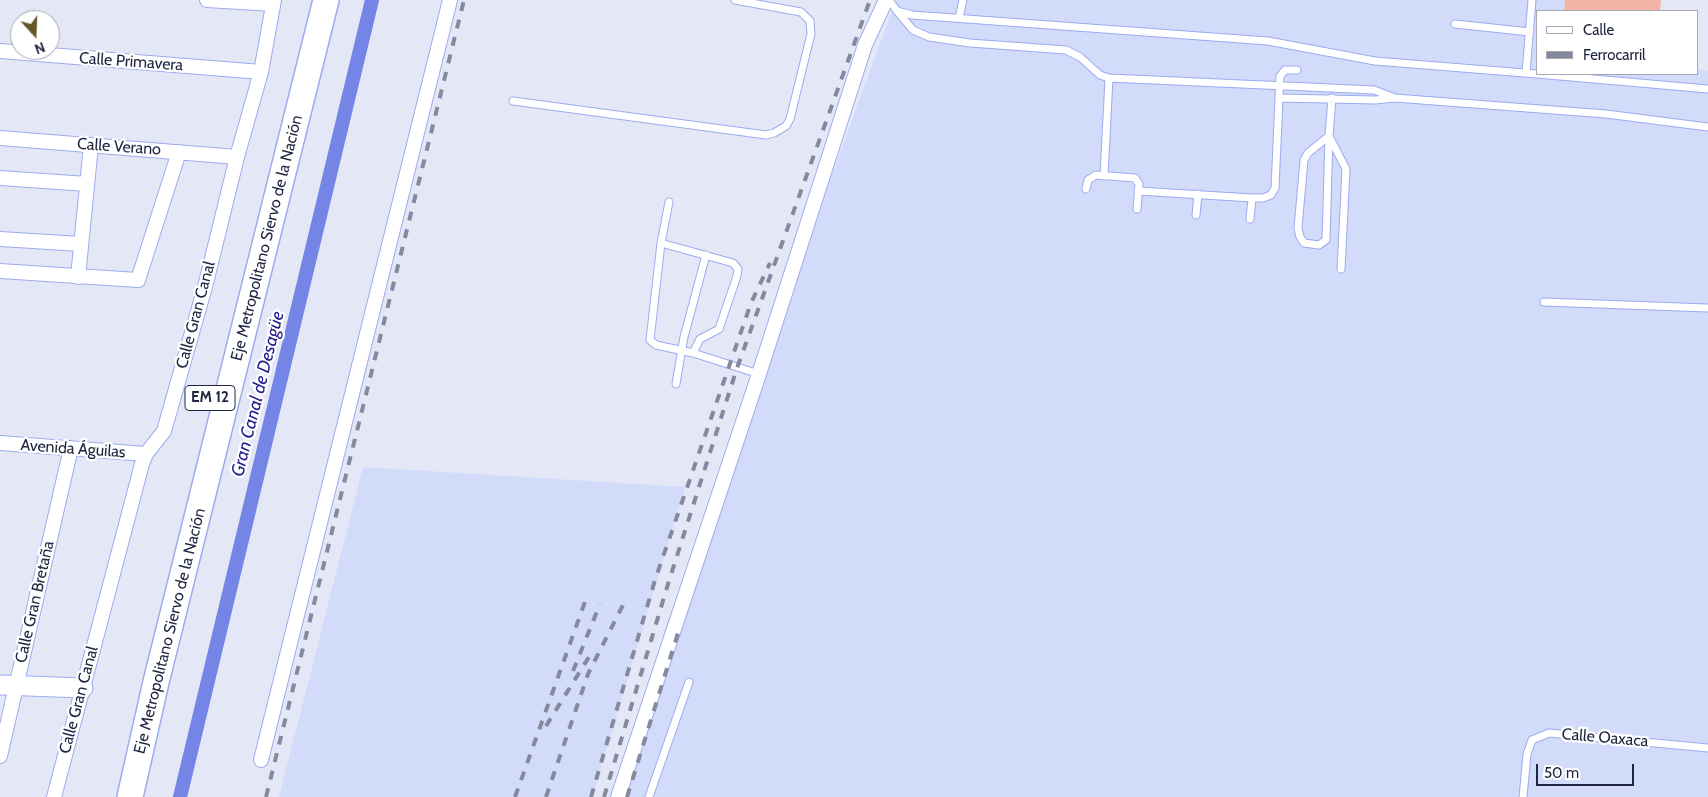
<!DOCTYPE html>
<meta charset="utf-8">
<style>
body{margin:0}
#map{position:relative;width:1708px;height:797px;overflow:hidden;background:#e4e8f6;font-family:Cabin,sans-serif}
canvas{display:block}
.legend{position:absolute;left:1536px;top:10px;width:162px;height:65px;box-sizing:border-box;background:#fff;border:1px solid #a5a7b2;margin:0;padding:6px 9px;list-style:none;font-size:15px;color:#1f243f}
.legend li{display:flex;align-items:center;gap:10px;height:25px}
.legend b{width:25px;border:1px solid #a5a7b2}
.north{position:absolute;left:10px;top:10px;width:50px;height:50px;box-sizing:border-box;background:#fff;border:1px solid #a5a7b2;border-radius:50%;rotate:160deg;font-size:14px;font-weight:700;line-height:20px;text-align:center;color:#1f243f}
.north::after{content:'';display:block;margin:auto;width:18px;height:22px;background:#655824;clip-path:polygon(50% 0,100% 100%,50% 72%,0 100%)}
.scale{position:absolute;left:1536px;top:764px;width:98px;height:22px;box-sizing:border-box;border:2px solid #1f243f;border-top:0;padding-left:6px;font-size:15px;line-height:18px;white-space:nowrap;color:#1f243f;-webkit-text-stroke:4px #fff;paint-order:stroke}
</style>
<div id="map">
<canvas width="1708" height="797"></canvas>
<ul class="legend">
<li><b style="height:6px;background:#fff"></b>Calle</li>
<li><b style="height:6px;background:#84899d"></b>Ferrocarril</li>
</ul>
<div class="north">N</div>
<div class="scale">50 m</div>
</div>
<script>
const g = document.querySelector('canvas').getContext('2d');
g.lineJoin = 'round';
function fillPath(path, color) { g.fillStyle = color; g.fill(path, 'evenodd'); }
const shape = rows => new Path2D(rows.map(r => 'M' + r).join(''));
function strokePath(path, color, width, dash) { g.strokeStyle = color; g.lineWidth = width; g.lineCap = dash ? 'butt' : 'round'; g.setLineDash(dash || []); g.stroke(path); }
function write(font, color, halo, rows, align = 'center') {
  g.font = font + ' Cabin,sans-serif'; g.lineWidth = 4.5; g.setLineDash([]); g.textBaseline = 'middle'; g.strokeStyle = halo; g.fillStyle = color; for (const [text, x, y, turn = 0] of rows) {
    g.save(); g.translate(x, y); g.rotate((+turn || 0) * Math.PI / 180); g.textAlign = isNaN(turn) ? turn : align; if (halo) g.strokeText(text, 0, 0); g.fillText(text, 0, 0); g.restore();
  }
}
const built = shape([
 [896,0,1565,0,1564,11,1537,11,1537,74,1697,74,1697,69,1708,71,1708,797,618,797,665,629],
 [363,467,685,487,592,797,279,797]
]);
const green = shape([
 [1565,0,1661,0,1660,11,1564,11]
]);
const canal = shape([
 [180,797,372,0]
]);
const lane = shape([
 [889,0,897,11,912,15,1268,41,1375,61,1537,74],
 [897,11,913,30,929,37,970,43,1066,50,1080,57,1100,75,1109,78,1374,90,1395,98,1606,114,1708,127],
 [959,18,963,0],
 [1455,24,1530,32],
 [1526,73,1532,0],
 [1537,74,1708,89],
 [1280,98,1375,100,1395,98],
 [1332,98,1329,136,1326,240,1319,245,1304,243,1300,237,1298,228,1304,160,1308,153,1329,136,1346,169,1341,269],
 [513,101,766,135,774,133,786,126,790,119,811,34,810,21,801,12,735,0],
 [1104,176,1109,78],
 [1086,189,1088,180,1096,175,1135,178,1139,184,1137,209],
 [1138,191,1252,198,1263,198,1271,195,1275,188,1280,76,1285,70,1297,70],
 [669,202,661,243,650,340,656,345,693,353,759,374],
 [1196,215,1198,194],
 [1250,219,1252,198],
 [661,243,733,263,738,269,737,276,719,329,700,339,693,353],
 [1544,302,1708,308],
 [676,384,684,337,706,255],
 [649,797,689,682],
 [1523,797,1527,754,1532,740,1549,733,1708,748]
]);
const street = shape([
 [207,0,273,4],
 [0,51,261,72],
 [0,138,237,157],
 [0,178,87,184],
 [0,239,81,244],
 [0,271,138,280,179,152],
 [78,277,91,145],
 [0,443,146,454],
 [0,756,71,448],
 [261,760,450,0],
 [54,797,142,464,146,454,164,431,205,287,237,157,261,72,274,0],
 [618,797,759,374,865,45,886,0]
]);
const secondary = shape([
 [0,685,83,688]
]);
const highway = shape([
 [130,797,156,682,326,0]
]);
const rail = shape([
 [573,671,600,604],
 [546,726,592,652],
 [266,797,464,0],
 [515,797,586,599],
 [546,797,588,674,624,603],
 [591,797,655,580,751,303,770,263],
 [604,797,668,584,737,368,870,0],
 [627,797,678,633]
]);
const shields = [
 [210,398,50]
];
const shieldNames = [
 ["EM 12",210,398]
];
const streetNames = [
 ["Calle Primavera",131,62,4],
 ["Calle Verano",119,147,4],
 ["Eje Metropolitano Siervo de la Nación",267,238,-76],
 ["Calle Gran Canal",196,315,-75],
 ["Avenida Águilas",73,449,4],
 ["Calle Gran Bretaña",35,602,-77],
 ["Eje Metropolitano Siervo de la Nación",170,631,-76],
 ["Calle Gran Canal",79,700,-75],
 ["Calle Oaxaca",1605,738,5]
];
const waterNames = [
 ["Gran Canal de Desagüe",258,394,-76]
];
fillPath(built, '#d3dbfa');
fillPath(green, '#f2b5a5');
strokePath(canal, '#7585e5', 14);
strokePath(lane, '#9cabef', 9);
strokePath(street, '#9cabef', 16);
strokePath(secondary, '#9cabef', 21);
strokePath(highway, '#9cabef', 28);
strokePath(lane, '#fff', 7);
strokePath(street, '#fff', 14);
strokePath(secondary, '#fff', 19);
strokePath(highway, '#fff', 25);
strokePath(rail, '#84899d', 4, [9, 9]);
for (const [x, y, w] of shields) { const box = new Path2D(); box.roundRect(x - w / 2, y - 12.5, w, 25, 4); g.fillStyle = '#fff'; g.fill(box); strokePath(box, '#1f243f', 1); }
write('bold 15px', '#1f243f', null, shieldNames);
write('16px', '#1f243f', '#fff', streetNames);
write('italic 18px', '#262090', '#fff', waterNames);
</script>
